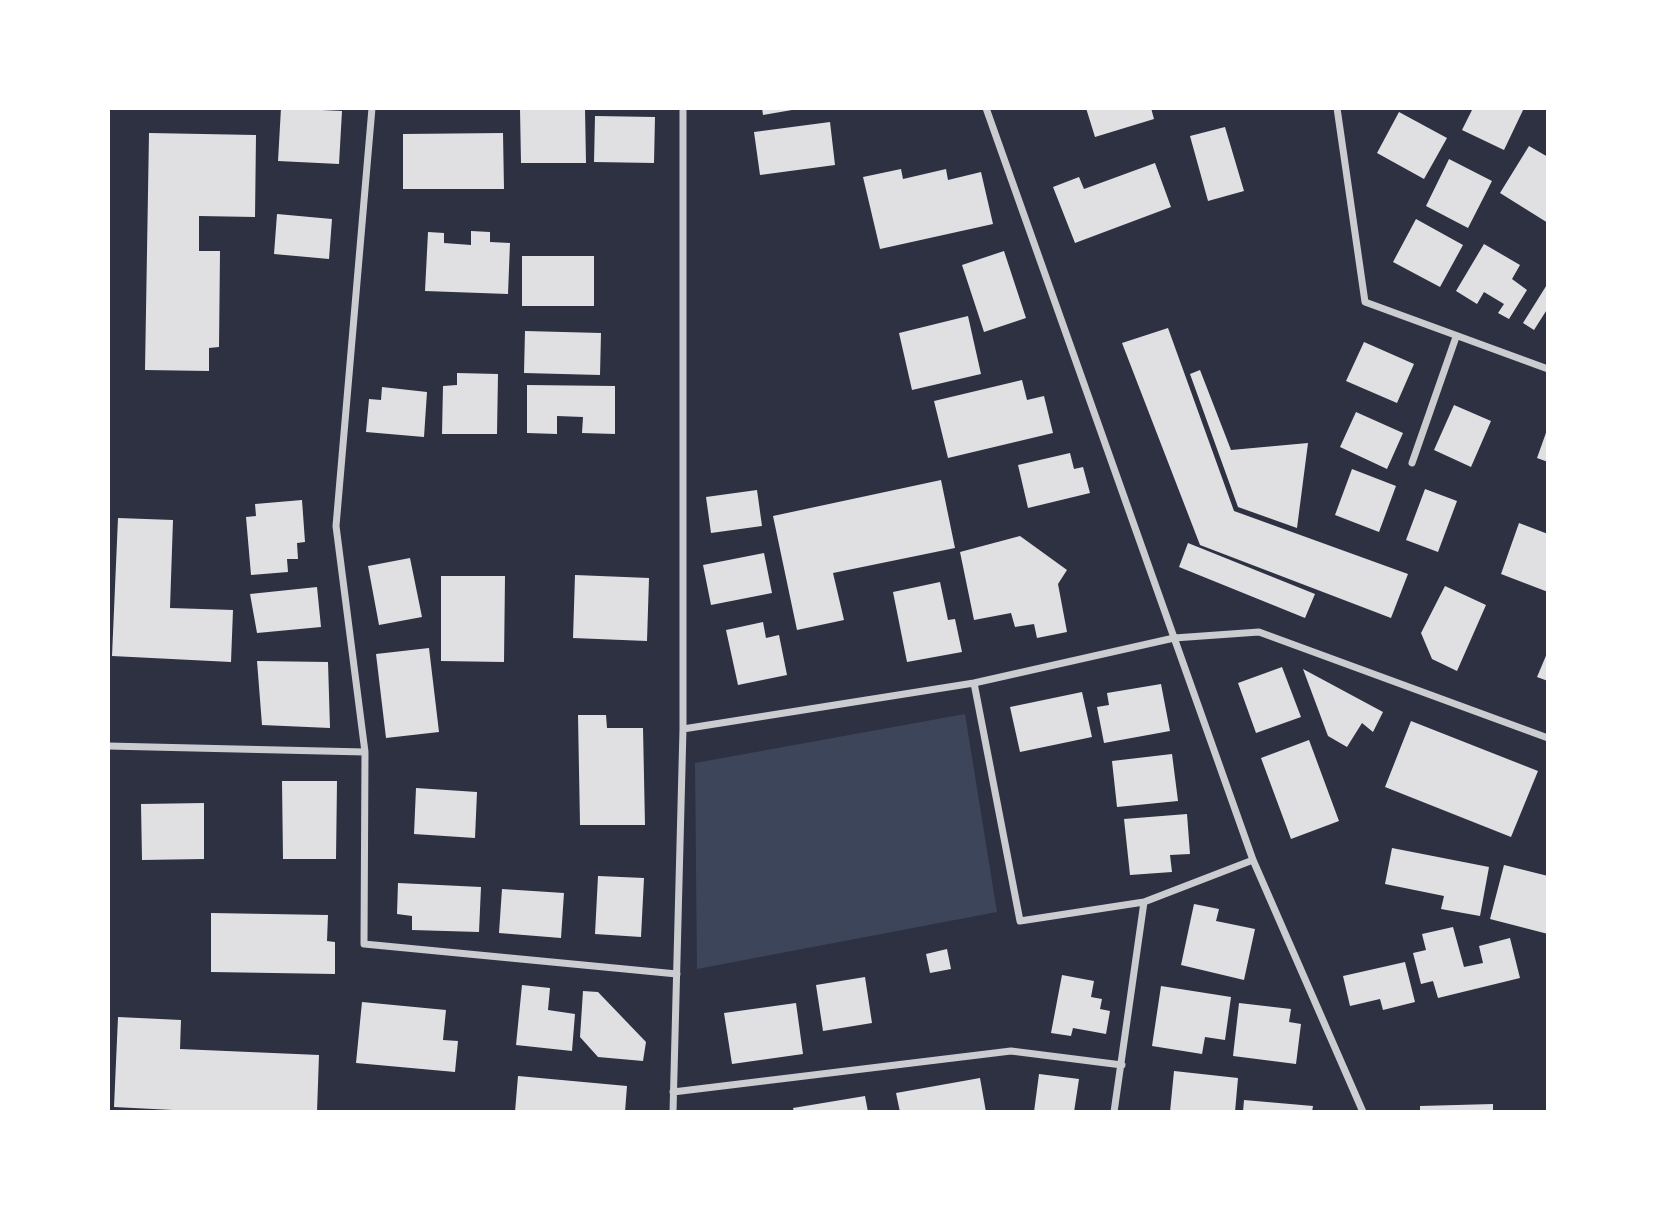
<!DOCTYPE html>
<style>
body{margin:0}
#map{position:relative;width:1656px;height:1220px;overflow:hidden;background:#2d3142;font-family:"IBM Plex Serif",serif}
canvas{display:block}
.frame{position:absolute;inset:0;border:110px solid #fff;pointer-events:none}
</style>
<div id="map">
<canvas width="1656" height="1220"></canvas>
<div class="frame"></div>
</div>
<script>
const g = document.querySelector('canvas').getContext('2d');
g.lineJoin = 'round';
function fillPath(path, color) { g.fillStyle = color; g.fill(path, 'evenodd'); }
const shape = rows => new Path2D(rows.map(r => 'M' + r).join(''));
function strokePath(path, color, width, dash) { g.strokeStyle = color; g.lineWidth = width; g.lineCap = dash ? 'butt' : 'round'; g.setLineDash(dash || []); g.stroke(path); }
const green = shape([
 [965,714,997,912,697,969,695,763]
]);
const building = shape([
 [281,108,342,111,339,164,278,161],
 [585,108,586,163,521,163,520,109],
 [762,108,792,108,792,110,763,115],
 [1086,108,1151,108,1154,119,1095,137],
 [1473,108,1524,108,1504,150,1462,130],
 [1399,112,1447,138,1424,179,1377,153],
 [595,116,655,117,654,163,594,162],
 [830,122,835,165,760,175,754,132],
 [1225,127,1244,191,1208,201,1190,136],
 [149,133,256,135,255,217,199,216,199,251,220,251,219,347,209,348,209,371,145,370],
 [503,133,504,189,403,189,403,134],
 [1529,146,1548,157,1548,223,1500,193],
 [1449,159,1492,181,1468,228,1426,206],
 [1155,163,1171,207,1075,243,1053,187,1079,177,1084,189],
 [901,169,903,179,946,169,948,180,981,172,993,224,880,249,863,177],
 [277,214,332,219,329,259,274,254],
 [1416,219,1463,245,1440,287,1393,262],
 [471,231,490,232,490,242,510,243,508,294,425,291,428,232,444,233,444,243,471,245],
 [1484,244,1520,265,1512,279,1527,290,1509,319,1498,313,1504,304,1484,292,1477,304,1456,291],
 [1004,251,1026,318,984,332,962,265],
 [522,256,594,256,594,306,522,306],
 [1548,283,1548,308,1534,330,1523,323],
 [968,316,981,374,912,390,899,333],
 [1168,328,1234,511,1408,574,1391,618,1200,545,1122,343],
 [525,331,601,333,600,375,524,373],
 [1364,342,1414,364,1397,403,1346,381],
 [1200,370,1231,450,1308,443,1297,528,1238,507,1190,374],
 [457,373,498,374,497,434,442,434,443,386,457,385],
 [1022,380,1027,400,1044,396,1053,433,948,458,934,401],
 [527,385,615,386,615,434,582,433,583,417,557,416,557,434,527,433],
 [382,387,427,392,424,437,366,432,369,399,381,400],
 [1454,405,1491,421,1471,467,1434,450],
 [1356,412,1403,433,1387,469,1340,447],
 [1547,430,1548,430,1548,462,1537,458],
 [1070,453,1074,469,1083,467,1090,493,1028,508,1018,465],
 [1352,469,1396,486,1379,532,1335,515],
 [941,480,955,548,833,573,844,620,797,630,773,516],
 [1425,489,1457,501,1438,552,1406,540],
 [757,490,762,526,711,533,706,497],
 [302,500,305,542,297,543,298,559,287,559,288,572,251,575,246,517,256,516,255,504],
 [118,518,173,520,170,608,233,610,231,662,112,656],
 [1519,523,1548,534,1548,592,1501,574],
 [1020,536,1067,570,1058,584,1067,632,1037,638,1034,624,1015,627,1011,613,974,620,960,552],
 [1188,543,1315,594,1305,618,1179,567],
 [764,553,772,593,711,605,703,565],
 [410,558,422,617,379,625,368,566],
 [575,575,649,578,647,641,573,638],
 [441,576,505,576,504,662,441,661],
 [940,582,948,620,955,619,962,652,907,662,893,592],
 [1445,586,1486,605,1457,671,1432,659,1421,633],
 [317,587,321,627,257,633,250,594],
 [763,622,766,638,779,635,787,675,738,685,726,630],
 [429,648,439,732,386,738,376,654],
 [1548,651,1548,681,1537,677],
 [257,661,328,662,330,728,262,725],
 [1282,667,1301,717,1256,733,1238,683],
 [1303,669,1383,712,1373,732,1362,723,1347,747,1328,736],
 [1161,684,1170,731,1104,743,1097,707,1109,705,1107,693],
 [1082,692,1092,737,1020,752,1010,707],
 [578,715,606,715,607,728,643,728,645,825,580,825],
 [1411,721,1538,771,1511,837,1385,787],
 [1309,740,1339,821,1291,839,1261,758],
 [1172,754,1178,801,1117,807,1112,761],
 [282,781,337,781,336,859,283,859],
 [416,788,477,792,475,838,414,834],
 [204,803,204,859,142,860,141,804],
 [1187,814,1190,854,1170,855,1172,872,1130,875,1124,819],
 [1392,848,1489,867,1480,916,1441,909,1444,896,1385,884],
 [1504,865,1548,876,1548,934,1490,919],
 [598,876,644,878,641,937,595,934],
 [398,883,481,887,479,932,412,930,412,916,397,914],
 [502,889,564,893,561,938,499,933],
 [1194,904,1219,909,1216,921,1255,929,1244,980,1181,965],
 [211,913,328,915,327,941,335,942,335,974,211,972],
 [1453,927,1464,967,1483,963,1479,946,1510,938,1520,978,1438,998,1433,981,1421,984,1413,953,1426,950,1422,934],
 [947,949,951,969,930,973,926,954],
 [1405,962,1415,1002,1383,1010,1380,999,1350,1006,1343,976],
 [1062,975,1094,981,1091,997,1102,999,1100,1009,1110,1011,1106,1034,1073,1028,1071,1036,1051,1033],
 [865,977,872,1023,823,1031,816,985],
 [522,985,550,988,548,1010,575,1014,572,1051,516,1045],
 [1161,986,1231,997,1225,1040,1205,1037,1202,1054,1152,1046],
 [583,991,598,992,646,1042,643,1061,598,1057,580,1037],
 [362,1002,446,1010,443,1040,458,1041,455,1072,356,1063],
 [796,1003,803,1054,732,1064,724,1013],
 [1239,1003,1291,1009,1289,1022,1301,1024,1296,1064,1233,1056],
 [118,1017,181,1020,180,1049,319,1055,317,1112,212,1112,114,1107],
 [1174,1071,1238,1078,1235,1112,1170,1112],
 [1039,1074,1079,1079,1074,1112,1034,1112],
 [518,1076,627,1086,625,1112,515,1112],
 [980,1078,986,1112,900,1112,896,1093],
 [865,1096,868,1112,794,1112,793,1108],
 [1244,1100,1313,1106,1312,1112,1243,1112],
 [1493,1104,1493,1112,1420,1112,1420,1106]
]);
const minor = shape([
 [372,108,336,526,365,752,364,944,677,974],
 [986,108,1253,860,1363,1112],
 [1337,108,1365,302,1548,369],
 [1412,463,1456,337],
 [974,683,1020,921,1144,902,1253,860],
 [683,729,974,683,1174,638,1259,632,1548,738],
 [108,746,365,752],
 [673,1092,1011,1051,1122,1065],
 [673,1112,683,729,683,108],
 [1114,1112,1144,902]
]);
fillPath(green, '#3c4559');
fillPath(building, '#e0e0e3');
strokePath(minor, '#caccd0', 7);
</script>
